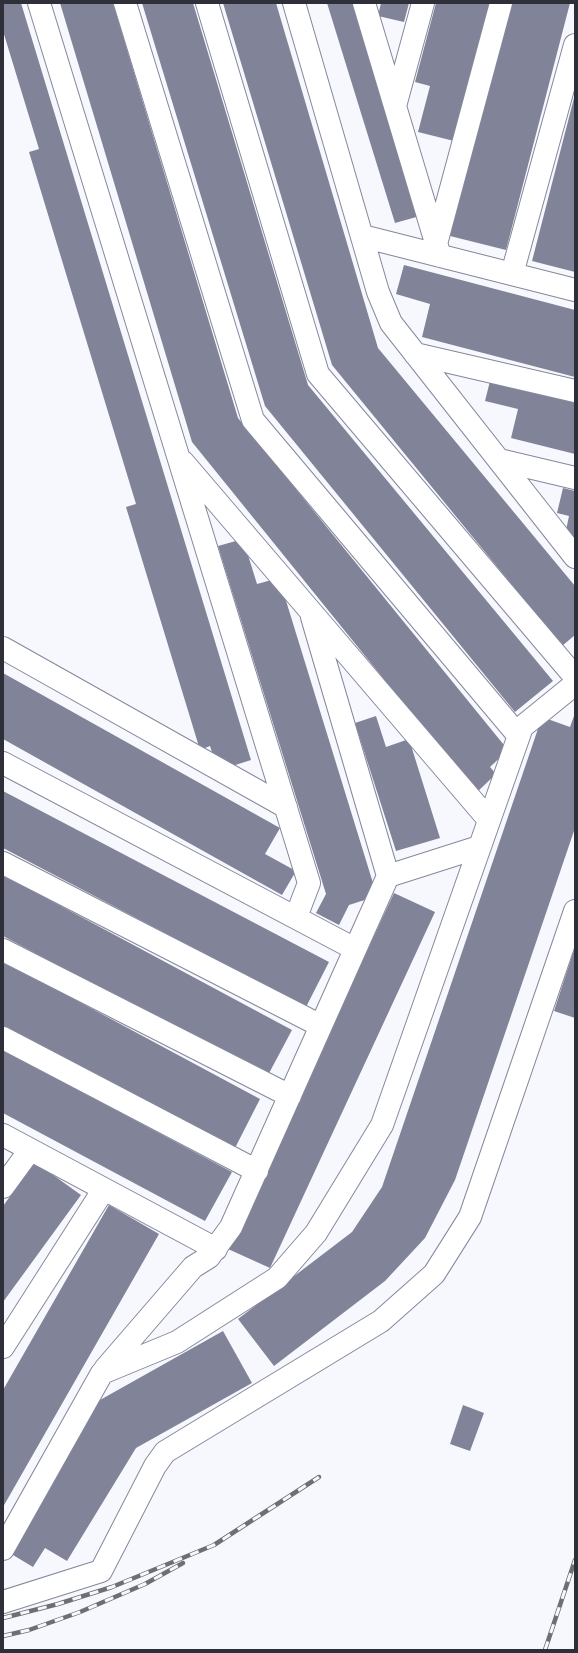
<!DOCTYPE html>
<style>
body{margin:0}
#map{position:relative;width:578px;height:1653px;overflow:hidden;background:#f7f8fd;font-family:"PT Sans Narrow",sans-serif}
canvas{display:block}
.frame{position:absolute;inset:0;border:4px solid #2e2f38;pointer-events:none}
</style>
<div id="map">
<canvas width="578" height="1653"></canvas>
<div class="frame"></div>
</div>
<script>
const g = document.querySelector('canvas').getContext('2d');
g.lineJoin = 'round';
function fillPath(path, color) { g.fillStyle = color; g.fill(path, 'evenodd'); }
const shape = rows => new Path2D(rows.map(r => 'M' + r).join(''));
function strokePath(path, color, width, dash) { g.strokeStyle = color; g.lineWidth = width; g.lineCap = dash ? 'butt' : 'round'; g.setLineDash(dash || []); g.stroke(path); }
const building = shape([
 [3,3,21,3,251,760,226,768,214,759,210,746,200,750,126,507,136,504,29,152,39,149,3,31],
 [60,3,113,3,238,418,508,750,490,767,496,774,476,793,192,442],
 [142,3,193,3,308,385,553,681,515,712,265,406],
 [223,3,276,3,378,348,575,586,575,635,562,646,332,365],
 [327,3,354,3,420,216,395,223],
 [381,3,409,3,404,22,378,16],
 [436,3,490,3,454,141,418,132,430,86,415,82],
 [511,3,570,3,506,250,450,236],
 [574,98,575,98,575,272,532,261],
 [404,265,575,310,575,377,422,337,430,304,396,294],
 [490,381,575,403,575,454,511,438,518,409,485,401],
 [563,488,575,491,575,543,564,540,569,516,557,513],
 [243,539,257,584,279,578,377,896,349,905,339,925,316,913,326,894,218,546],
 [3,673,280,828,265,854,296,871,282,895,3,739],
 [575,713,575,828,455,1180,425,1238,385,1281,274,1366,238,1319,352,1232,382,1187,542,717,570,727],
 [376,716,386,747,409,739,440,838,396,851,355,723],
 [3,791,329,962,306,1007,3,848],
 [3,875,292,1030,267,1077,3,936],
 [394,893,435,912,270,1268,228,1249],
 [575,947,575,1018,554,1011],
 [3,961,260,1099,234,1150,3,1027],
 [3,1050,232,1172,205,1221,3,1113],
 [35,1162,81,1195,3,1302,3,1206],
 [109,1205,159,1234,3,1507,3,1390],
 [223,1331,252,1383,136,1448,67,1561,45,1548,33,1567,8,1552,100,1400],
 [463,1405,484,1413,470,1451,450,1444]
]);
const minor = shape([
 [39,3,309,883,296,917],
 [125,3,253,420,518,735],
 [207,3,318,374,575,677],
 [294,3,378,292,391,323,575,557],
 [364,3,440,256],
 [395,106,423,3],
 [362,236,575,290],
 [436,244,501,3],
 [512,274,575,45],
 [415,354,575,391],
 [499,460,575,478],
 [183,462,489,820],
 [312,617,388,876],
 [3,648,286,807],
 [3,763,355,949],
 [3,863,321,1026],
 [3,950,290,1096],
 [3,1038,257,1171],
 [3,1135,216,1249],
 [3,1187,30,1150],
 [3,1347,104,1189],
 [105,1369,193,1267,209,1257,231,1227,388,876,479,847],
 [3,1549,102,1373,177,1342,277,1278,316,1233,382,1125,522,727,575,684],
 [3,1602,101,1571,155,1466,165,1452,381,1321,434,1274,470,1217,575,911]
]);
const rail = shape([
 [3,1618,58,1604,112,1587,214,1545,319,1477],
 [3,1636,29,1630,80,1612,145,1584,183,1563],
 [545,1650,575,1560]
]);
fillPath(building, '#818498');
strokePath(minor, '#85889c', 24);
strokePath(minor, '#fff', 22);
strokePath(rail, '#6e6f76', 4.5);
strokePath(rail, '#f7f8fd', 3, [9]);
</script>
